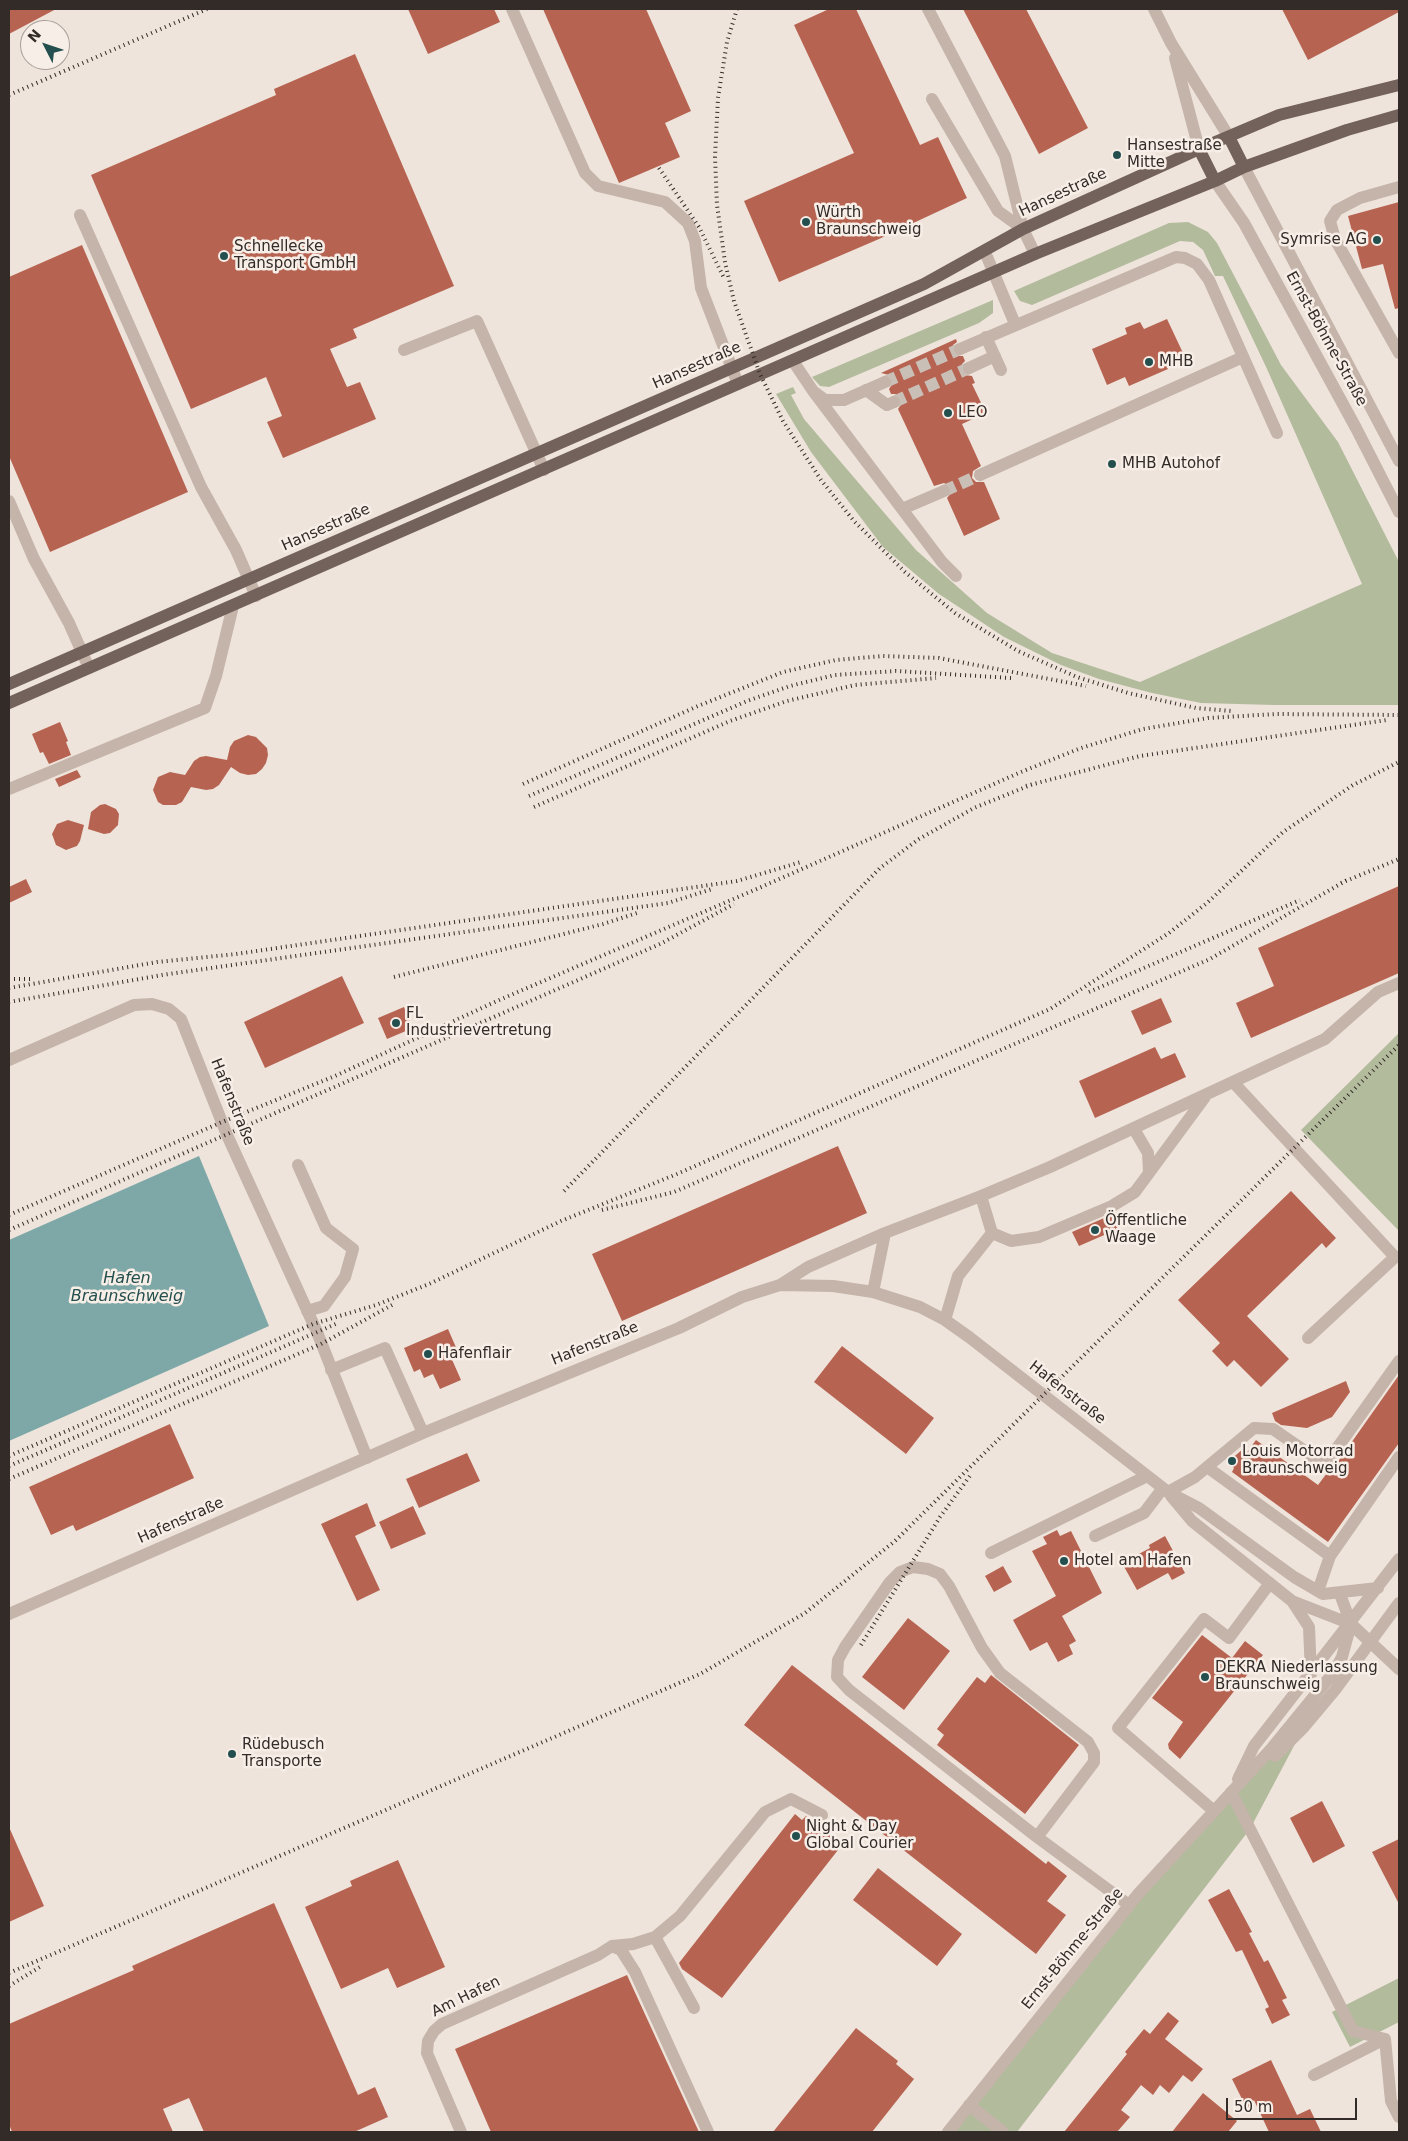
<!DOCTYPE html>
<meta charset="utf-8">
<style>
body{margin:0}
#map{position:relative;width:1408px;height:2141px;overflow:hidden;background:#eee4db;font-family:"DejaVu Sans",sans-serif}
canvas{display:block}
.frame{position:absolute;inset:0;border:10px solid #332b28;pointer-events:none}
.north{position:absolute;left:20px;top:20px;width:50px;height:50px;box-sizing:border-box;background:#f7eee7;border:1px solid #a9a09b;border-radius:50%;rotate:311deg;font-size:14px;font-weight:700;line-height:20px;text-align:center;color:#332b28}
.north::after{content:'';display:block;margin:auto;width:18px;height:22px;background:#234f4f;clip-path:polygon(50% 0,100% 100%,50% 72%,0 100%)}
.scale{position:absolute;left:1226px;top:2098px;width:131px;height:22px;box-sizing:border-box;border:2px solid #332b28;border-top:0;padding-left:6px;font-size:15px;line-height:18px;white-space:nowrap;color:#332b28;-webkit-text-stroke:4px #f7eee7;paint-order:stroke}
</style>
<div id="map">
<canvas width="1408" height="2141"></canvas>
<div class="frame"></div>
<div class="north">N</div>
<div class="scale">50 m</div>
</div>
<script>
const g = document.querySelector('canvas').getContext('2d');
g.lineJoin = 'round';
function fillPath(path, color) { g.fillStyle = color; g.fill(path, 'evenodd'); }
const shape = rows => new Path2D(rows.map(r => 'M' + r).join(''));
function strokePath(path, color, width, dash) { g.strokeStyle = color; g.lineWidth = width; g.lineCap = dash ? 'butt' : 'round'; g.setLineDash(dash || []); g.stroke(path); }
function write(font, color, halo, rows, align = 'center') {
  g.font = font + ' "DejaVu Sans",sans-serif'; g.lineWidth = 5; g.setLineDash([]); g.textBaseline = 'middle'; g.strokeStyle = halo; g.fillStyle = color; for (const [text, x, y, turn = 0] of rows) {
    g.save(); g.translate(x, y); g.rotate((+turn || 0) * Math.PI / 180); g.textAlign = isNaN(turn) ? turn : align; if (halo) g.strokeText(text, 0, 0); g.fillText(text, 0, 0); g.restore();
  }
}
const green = shape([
 [1188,222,1208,232,1217,243,1281,365,1338,442,1399,562,1399,705,1274,705,1201,703,1152,693,1099,679,1061,665,1004,637,939,594,883,547,811,452,776,394,793,387,796,393,791,395,804,419,916,550,987,613,1052,653,1140,682,1362,584,1267,369,1223,276,1215,276,1203,250,1193,242,1180,241,1032,305,1020,301,1014,291,1169,223],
 [993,300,993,313,979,323,829,387,820,386,812,377],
 [1399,1033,1399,1231,1301,1130],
 [1304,1727,1250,1829,1017,2132,949,2132,1129,1905,1231,1792],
 [1399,1978,1399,2022,1350,2047,1332,2012]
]);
const water = shape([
 [199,1156,269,1326,9,1441,9,1240]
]);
const building = shape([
 [9,9,56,9,9,34],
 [408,9,494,9,500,22,428,54],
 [543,9,646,9,691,111,665,123,680,157,619,183],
 [829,9,856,9,920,145,938,137,967,198,879,239,779,282,744,201,854,153,794,25],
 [963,9,1026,9,1088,128,1039,154],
 [1282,9,1399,9,1399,12,1308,60],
 [355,54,454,286,353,329,357,338,330,349,347,387,360,382,376,419,283,458,267,422,282,416,266,377,191,409,91,175,276,95,274,89],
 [1399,202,1399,308,1395,309,1383,264,1362,269,1348,216],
 [82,245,188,492,50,552,9,456,9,277],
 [1167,319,1183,353,1165,361,1168,369,1129,386,1125,377,1107,385,1092,349,1127,334,1125,328,1140,322,1144,329],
 [956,339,957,342,953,345,952,352,956,356,963,356,965,361,962,364,961,371,965,375,972,376,975,383,972,384,986,413,962,424,981,466,973,471,972,478,976,482,984,482,1000,519,964,536,947,498,952,492,951,487,944,483,934,486,898,409,902,403,901,398,895,394,891,394,889,389,893,383,892,378,889,375,881,373],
 [60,722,68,741,66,742,71,755,49,764,43,752,40,753,32,734],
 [248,735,256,737,267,748,268,755,266,763,262,769,256,774,248,775,240,773,231,767,219,785,213,789,206,790,191,787,182,802,176,805,163,805,158,802,153,790,158,777,170,772,185,775,194,761,200,757,206,756,227,760,230,747,234,741],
 [77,770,81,777,59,787,55,779],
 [105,804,116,809,119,814,118,825,110,833,104,834,88,829,91,812,100,805],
 [68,820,84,825,80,841,77,846,66,850,56,845,52,834,57,824],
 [26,879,32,892,9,903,9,887],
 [1399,886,1399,973,1251,1038,1236,1003,1274,986,1258,948],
 [342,976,364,1023,265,1068,244,1022],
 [1161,998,1172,1022,1142,1035,1131,1011],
 [404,1007,413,1028,387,1039,378,1018],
 [1155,1047,1161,1059,1175,1053,1186,1077,1095,1118,1079,1081],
 [838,1146,867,1213,622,1321,592,1254],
 [1291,1191,1336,1238,1326,1248,1322,1243,1247,1316,1289,1359,1261,1387,1234,1360,1227,1367,1212,1351,1220,1343,1178,1300],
 [1111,1215,1118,1229,1079,1246,1072,1232],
 [448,1329,458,1352,450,1355,461,1380,440,1389,433,1374,424,1378,420,1369,414,1372,404,1348],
 [842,1346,934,1418,906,1454,814,1382],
 [1399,1375,1399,1443,1328,1542,1232,1472,1234,1468,1229,1461,1243,1449,1247,1452,1256,1440,1318,1485,1327,1473,1332,1470],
 [1346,1381,1350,1392,1332,1417,1307,1428,1281,1425,1275,1421,1272,1413],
 [170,1424,194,1478,76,1531,73,1525,51,1535,29,1487],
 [467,1453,480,1481,419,1508,406,1479],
 [367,1503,376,1526,355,1536,380,1590,357,1601,321,1524],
 [413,1506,426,1534,391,1549,379,1522],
 [1057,1530,1060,1536,1071,1531,1102,1593,1062,1616,1076,1641,1069,1645,1073,1654,1058,1662,1047,1642,1030,1651,1013,1620,1056,1596,1032,1551,1047,1544,1043,1537],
 [1165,1536,1185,1573,1172,1580,1168,1573,1137,1590,1122,1563,1150,1548,1149,1545],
 [1003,1566,1012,1582,994,1592,985,1576],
 [908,1618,950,1651,904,1710,862,1677],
 [1202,1635,1232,1658,1245,1641,1263,1655,1180,1759,1169,1749,1168,1744,1183,1722,1152,1698],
 [792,1665,1046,1864,1048,1861,1067,1876,1047,1901,1066,1915,1036,1954,744,1725],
 [991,1675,1079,1745,1025,1814,937,1745,944,1735,937,1729,977,1677,985,1683],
 [1322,1801,1345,1846,1313,1863,1290,1818],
 [795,1814,802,1820,806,1816,837,1841,838,1850,722,1998,682,1969,679,1963],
 [9,1827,44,1906,9,1922],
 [1399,1839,1399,1904,1372,1852],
 [398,1860,445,1967,397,1988,388,1968,341,1989,305,1907,352,1886,350,1881],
 [878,1868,962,1934,937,1966,853,1900],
 [1229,1889,1252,1932,1249,1933,1264,1962,1268,1960,1287,1998,1282,2000,1290,2015,1272,2024,1265,2009,1269,2007,1242,1950,1236,1952,1208,1900],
 [274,1903,358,2095,375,2087,388,2117,354,2132,204,2132,189,2098,163,2109,173,2132,12,2132,9,2124,9,2024,134,1970,132,1966],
 [627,1975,699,2132,491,2132,455,2049],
 [1168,2012,1179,2021,1165,2039,1203,2069,1192,2082,1183,2075,1169,2093,1160,2085,1153,2095,1141,2085,1121,2110,1130,2117,1117,2132,1064,2132,1127,2054,1125,2052,1144,2029,1150,2034],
 [856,2028,898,2061,896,2064,914,2079,872,2132,773,2132],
 [1271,2060,1297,2115,1310,2109,1321,2132,1269,2132,1254,2100,1247,2109,1232,2079],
 [1203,2093,1237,2121,1228,2132,1172,2132]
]);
const minorTunnel = shape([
 [885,382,960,349],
 [894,402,969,368],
 [944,491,980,475]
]);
const minor = shape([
 [512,9,585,173,598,186,665,202,688,223,695,241,701,288,738,384],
 [928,9,1005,156,1023,229,1035,254],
 [1154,9,1171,43,1229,137],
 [1175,58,1199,149],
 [932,99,998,211,1023,229],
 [1244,167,1399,461],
 [1215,181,1244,223,1356,428,1399,512],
 [1399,187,1360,198,1337,210,1330,221,1335,239,1399,353],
 [80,215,201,487,236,550,256,596],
 [985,252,1015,324],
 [986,337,1001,370],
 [960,349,1176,257,1185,258,1197,264,1209,280,1277,433],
 [404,350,477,321,544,470],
 [793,361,813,391,825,400,844,400,885,382],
 [969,368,995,356],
 [866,390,887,405,894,402],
 [813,391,942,562,956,576],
 [980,475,1243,357],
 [9,501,34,559,69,623,89,668],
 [902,509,944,491],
 [9,789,205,708,216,676,233,606],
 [9,1060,134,1005,152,1004,169,1009,181,1019,227,1135,317,1332,367,1458],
 [1233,1082,1395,1257,1308,1338],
 [1134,1129,1148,1153,1149,1172],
 [298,1165,326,1228,353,1249,345,1277,324,1306,307,1311],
 [981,1196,992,1233],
 [992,1233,1011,1241,1039,1237,1112,1206,1135,1192,1205,1097],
 [780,1285,808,1267,885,1233,981,1196,1050,1167,1325,1039,1378,992,1399,983],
 [873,1292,885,1233],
 [945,1320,958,1276,992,1233],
 [331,1370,385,1348,423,1433],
 [1207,1467,1330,1556],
 [1168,1492,1195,1477,1254,1428,1273,1429,1325,1465,1399,1361],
 [1171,1496,1192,1521,1292,1601,1351,1624,1399,1669],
 [1095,1536,1144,1513,1163,1488],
 [991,1553,1147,1476],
 [1318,1591,1330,1556,1399,1457],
 [1292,1601,1309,1627,1311,1674],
 [9,1614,423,1433,679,1328,742,1297,780,1285,833,1286,873,1292,920,1307,945,1320,969,1337,1168,1492,1199,1508,1294,1577,1323,1594,1378,1588],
 [1275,1756,1304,1727,1335,1690,1399,1603],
 [1238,1779,1254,1746,1399,1559],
 [1231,1792,1353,2031,1385,2039],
 [1214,1811,1118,1728,1204,1619,1229,1638,1270,1583],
 [1037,1837,1094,1762,1094,1753,1088,1742,1000,1673,982,1648,949,1586,940,1574,928,1569,913,1567,900,1572,890,1582,845,1647,838,1660,837,1677,849,1690,1037,1837,1129,1905],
 [655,1937,694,2008],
 [612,1946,621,1950,635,1972,708,2132],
 [1385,2039,1391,2101,1399,2117],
 [1314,2075,1385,2039],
 [969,2105,1003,2132],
 [461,2132,427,2053,428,2041,434,2031,442,2024,598,1955,612,1946,633,1944,655,1937,680,1916,765,1812,791,1799,822,1815],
 [948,2132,1139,1893,1271,1749,1334,1672,1342,1657,1351,1624,1340,1594]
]);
const major = shape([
 [1229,137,1244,167],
 [1199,149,1215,181],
 [9,684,924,284,1023,229,1199,149,1279,115,1399,85],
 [9,703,1035,254,1215,181,1244,167,1347,130,1399,115]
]);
const rail = shape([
 [737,9,727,42,718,98,715,157,717,205,725,262,734,301,760,374,783,421,821,480,854,521,905,572,955,613,1018,651,1077,677,1128,693,1196,708,1231,711],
 [9,95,207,9],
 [659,168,699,227,724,278],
 [523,784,698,706,783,672,836,660,883,656,939,658,1086,686],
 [1026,786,1140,756,1387,720],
 [529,796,747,701,790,686,835,675,896,671,1011,678],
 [534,807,730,721,787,701,855,685,936,678],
 [1341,883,1399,859],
 [394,977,603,924,637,913],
 [9,979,31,979],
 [9,988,157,962,236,954,737,881,801,862],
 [1089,992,1300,900],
 [9,1002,162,975,668,903,712,889],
 [564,1191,880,868,919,839,974,808,1033,784],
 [602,1210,674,1192,1210,959,1347,880],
 [9,1215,222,1122,335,1076,497,1001,759,888,1021,772,1081,748,1143,729,1208,718,1276,714,1399,715],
 [9,1230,660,944,734,904],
 [9,1456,313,1324,376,1305,429,1284,561,1221,677,1174,1050,1009,1169,933,1207,903,1283,832,1353,785,1399,762],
 [9,1466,338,1323],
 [9,1479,321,1344,392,1305],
 [861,1645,940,1517,972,1473],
 [9,1973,700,1674,805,1613,895,1541,1399,1045],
 [9,1986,43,1965]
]);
const markers = [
 [1117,155,5,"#234f4f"],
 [806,222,5,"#234f4f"],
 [1377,240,5,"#234f4f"],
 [224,256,5,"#234f4f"],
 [1149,362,5,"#234f4f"],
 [948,413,5,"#234f4f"],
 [1112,464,5,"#234f4f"],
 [396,1023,5,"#234f4f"],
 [1095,1230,5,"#234f4f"],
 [428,1354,5,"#234f4f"],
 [1232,1461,5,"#234f4f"],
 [1064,1561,5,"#234f4f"],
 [1205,1677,5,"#234f4f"],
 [232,1754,5,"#234f4f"],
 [796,1836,5,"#234f4f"]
];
const poiNames = [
 ["Hansestraße",1127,146],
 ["Mitte",1127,163],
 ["Würth",816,213],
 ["Braunschweig",816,230],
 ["Symrise AG",1367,240,"right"],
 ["Schnellecke",234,247],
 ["Transport GmbH",234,264],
 ["MHB",1159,362],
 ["LEO",958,413],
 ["MHB Autohof",1122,464],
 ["FL",406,1014],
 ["Industrievertretung",406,1031],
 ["Öffentliche",1105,1221],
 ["Waage",1105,1238],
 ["Hafenflair",438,1354],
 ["Louis Motorrad",1242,1452],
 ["Braunschweig",1242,1469],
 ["Hotel am Hafen",1074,1561],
 ["DEKRA Niederlassung",1215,1668],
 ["Braunschweig",1215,1685],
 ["Rüdebusch",242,1745],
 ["Transporte",242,1762],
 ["Night & Day",806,1827],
 ["Global Courier",806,1844]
];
const streetNames = [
 ["Hansestraße",1063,193,-25],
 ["Ernst-Böhme-Straße",1326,339,61],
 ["Hansestraße",697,366,-24],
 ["Hansestraße",326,528,-24],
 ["Hafenstraße",232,1102,68],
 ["Hafenstraße",595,1344,-22],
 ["Hafenstraße",1067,1393,38],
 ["Hafenstraße",181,1521,-24],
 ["Ernst-Böhme-Straße",1073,1949,-51],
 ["Am Hafen",466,1997,-26]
];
const waterNames = [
 ["Hafen",127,1279],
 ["Braunschweig",127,1297]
];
fillPath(green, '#b3bb9d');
fillPath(water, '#7ea8a7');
fillPath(building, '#b76351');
strokePath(minorTunnel, '#c9bfb7', 12, [12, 6]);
strokePath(minor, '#c5b4a9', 12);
strokePath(major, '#73615b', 12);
strokePath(rail, '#332b28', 4, [1, 4]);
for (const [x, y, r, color] of markers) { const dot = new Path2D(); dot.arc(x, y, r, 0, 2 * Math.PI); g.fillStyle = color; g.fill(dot); strokePath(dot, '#f7eee7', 2); }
write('15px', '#332b28', '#f7eee7', poiNames, 'left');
write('15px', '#332b28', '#f7eee7', streetNames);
write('italic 16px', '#234f4f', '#f7eee7', waterNames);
</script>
